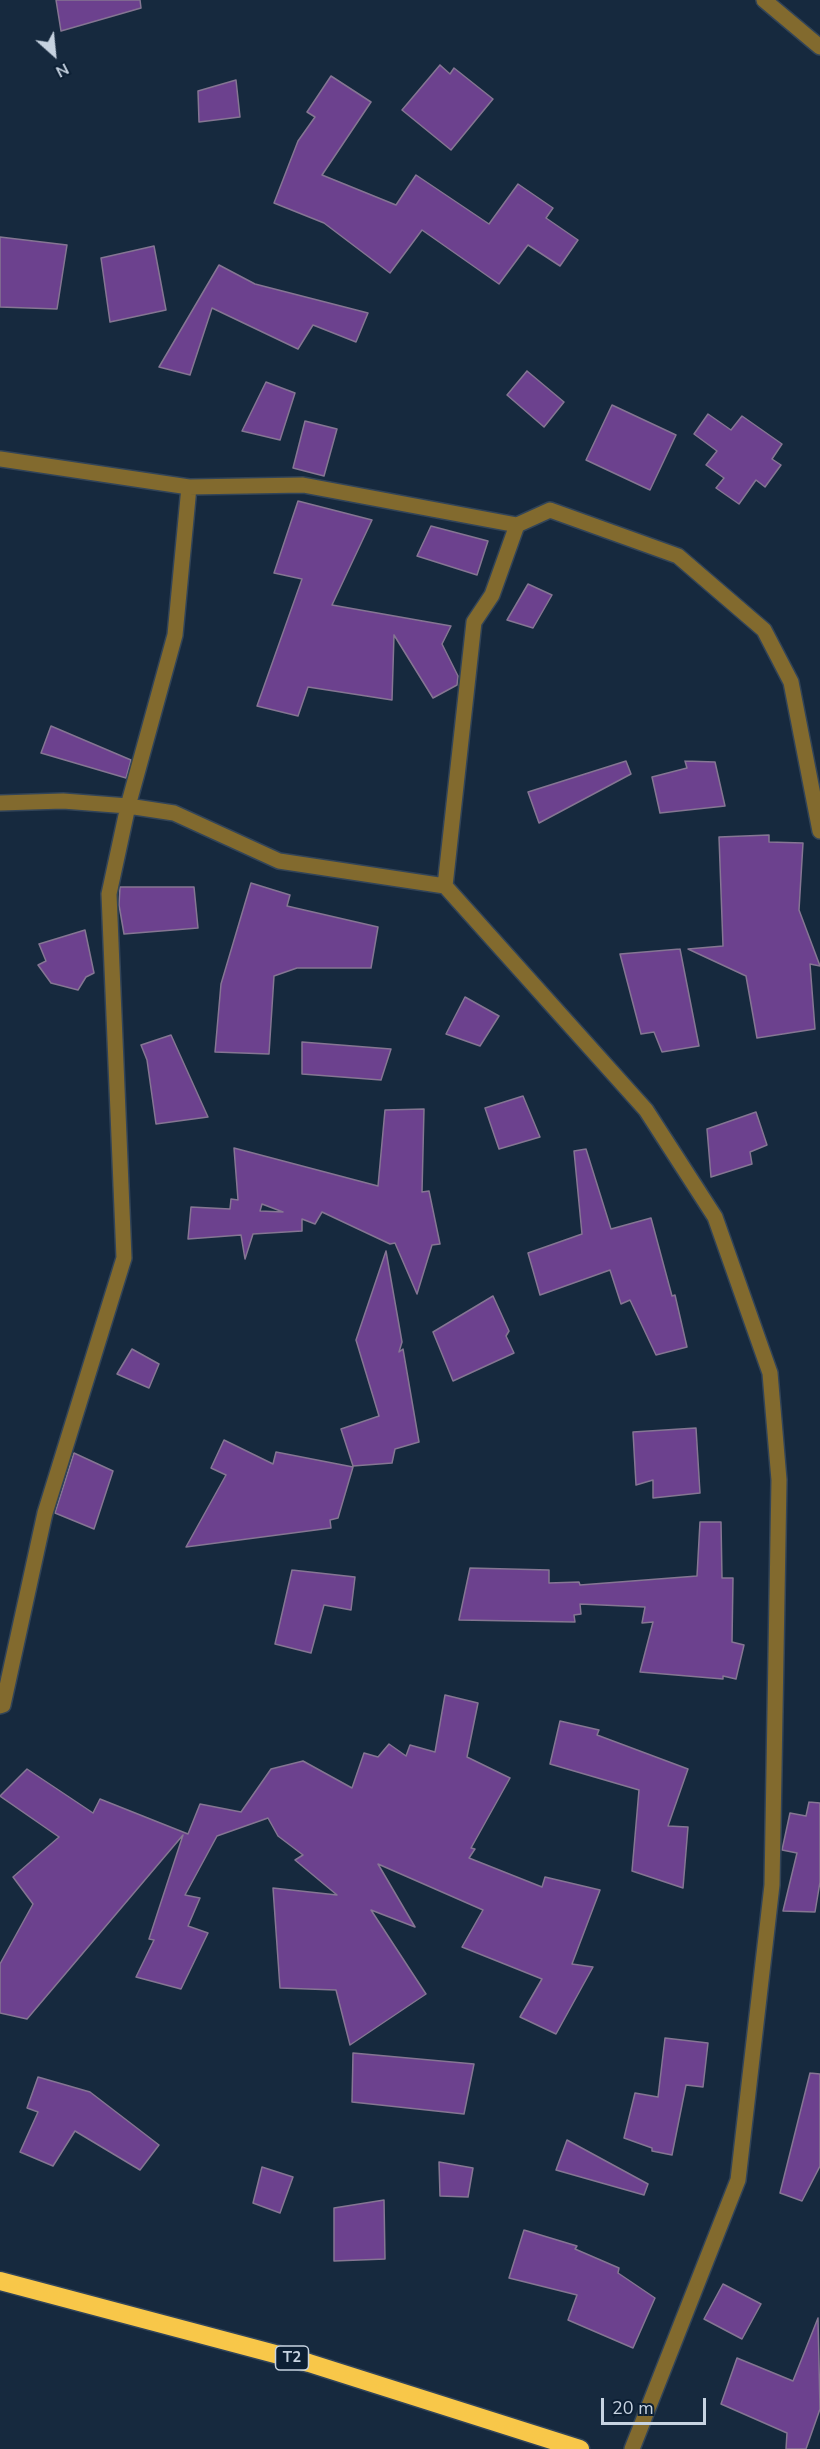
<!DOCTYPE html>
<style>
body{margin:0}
#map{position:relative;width:820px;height:2449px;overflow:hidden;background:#16293e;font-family:"Nunito Sans",sans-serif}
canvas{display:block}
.north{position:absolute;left:24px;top:24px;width:60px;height:60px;-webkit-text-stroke:4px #0c1f34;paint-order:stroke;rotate:153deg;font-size:16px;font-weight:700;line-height:24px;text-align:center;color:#c7d3e1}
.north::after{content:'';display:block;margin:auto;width:21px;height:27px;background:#c7d3e1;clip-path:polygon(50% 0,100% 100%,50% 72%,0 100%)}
.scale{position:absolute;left:601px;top:2398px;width:105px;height:27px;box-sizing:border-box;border:3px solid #c7d3e1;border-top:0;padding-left:8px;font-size:18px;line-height:21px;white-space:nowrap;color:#c7d3e1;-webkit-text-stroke:4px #0c1f34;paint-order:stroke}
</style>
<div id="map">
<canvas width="820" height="2449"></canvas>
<div class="north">N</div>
<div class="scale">20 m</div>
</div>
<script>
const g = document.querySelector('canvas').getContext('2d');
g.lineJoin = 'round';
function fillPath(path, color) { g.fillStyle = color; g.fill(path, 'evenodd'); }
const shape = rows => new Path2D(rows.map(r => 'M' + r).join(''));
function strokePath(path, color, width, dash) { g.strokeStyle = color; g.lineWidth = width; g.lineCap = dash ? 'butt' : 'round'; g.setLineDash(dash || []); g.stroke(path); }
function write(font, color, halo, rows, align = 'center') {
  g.font = font + ' "Nunito Sans",sans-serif'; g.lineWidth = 6; g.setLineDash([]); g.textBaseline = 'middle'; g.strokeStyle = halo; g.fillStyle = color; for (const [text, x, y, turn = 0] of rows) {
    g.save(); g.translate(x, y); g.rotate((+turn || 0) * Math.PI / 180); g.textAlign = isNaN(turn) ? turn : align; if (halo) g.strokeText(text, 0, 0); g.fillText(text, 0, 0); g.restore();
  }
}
const building = shape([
 [56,0,140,0,141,8,61,31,56,0],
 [440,65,450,74,454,68,493,99,451,150,402,110,440,65],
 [331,76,371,102,322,175,396,205,416,175,489,224,518,184,553,208,546,218,578,240,560,266,528,245,499,284,422,230,390,273,324,223,274,203,298,141,315,117,307,112,331,76],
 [236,80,240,117,199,122,198,91,236,80],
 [0,237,67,245,57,309,0,307,0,237],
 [154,246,166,310,110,322,101,258,154,246],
 [219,265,255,284,368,313,356,342,313,325,298,349,212,308,190,375,159,367,219,265],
 [527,371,564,402,544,427,507,395,527,371],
 [266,382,295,393,280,440,242,431,266,382],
 [612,405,676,435,650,490,586,460,612,405],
 [708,414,731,430,742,416,782,444,772,459,781,465,765,487,756,480,739,504,716,488,724,478,706,465,717,451,694,434,708,414],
 [305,421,337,429,324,476,293,468,305,421],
 [298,501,372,520,332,605,451,626,442,644,458,676,457,685,433,698,394,635,392,700,308,687,298,716,257,706,302,579,274,573,298,501],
 [431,526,488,541,477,575,417,556,431,526],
 [528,584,552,595,533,628,507,620,528,584],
 [51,726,131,760,126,778,41,753,51,726],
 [626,761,631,774,539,823,528,792,626,761],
 [685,761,715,762,725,806,660,813,652,777,687,768,685,761],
 [769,835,769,842,803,843,799,910,820,966,810,964,815,1029,757,1038,746,976,688,949,723,946,719,837,769,835],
 [251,883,290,895,287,906,378,927,371,968,297,968,274,976,269,1054,215,1052,221,984,251,883],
 [120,887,194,887,198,928,124,934,119,905,120,887],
 [85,930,94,973,86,977,78,990,51,983,38,965,46,961,39,944,85,930],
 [680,949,699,1046,662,1052,654,1032,641,1034,620,954,680,949],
 [465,997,499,1016,480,1046,446,1034,465,997],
 [171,1035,208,1117,156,1124,147,1060,141,1045,171,1035],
 [302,1042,391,1049,381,1080,302,1074,302,1042],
 [523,1096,540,1137,499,1149,485,1108,523,1096],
 [424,1109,422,1192,429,1191,440,1244,432,1245,417,1294,395,1243,390,1244,322,1212,315,1224,302,1219,302,1231,253,1234,245,1259,241,1235,188,1239,191,1207,230,1209,231,1199,238,1200,234,1148,378,1186,385,1110,424,1109],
 [262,1204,283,1212,260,1211,262,1204],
 [756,1112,767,1145,750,1152,752,1164,711,1177,707,1129,756,1112],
 [586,1149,611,1229,651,1218,672,1296,675,1295,687,1347,656,1355,630,1300,621,1304,610,1270,540,1295,528,1253,582,1234,574,1151,586,1149],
 [386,1251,402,1342,399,1352,403,1349,419,1442,395,1449,392,1463,353,1466,341,1429,379,1416,356,1340,386,1251],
 [493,1296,509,1331,506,1336,514,1353,453,1381,433,1332,493,1296],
 [132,1349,159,1364,149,1388,117,1374,132,1349],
 [696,1428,700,1493,653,1498,653,1480,636,1485,633,1432,696,1428],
 [224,1440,273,1464,276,1452,353,1467,338,1518,330,1520,331,1528,186,1547,226,1475,211,1468,224,1440],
 [74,1453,113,1471,94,1529,55,1513,74,1453],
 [700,1522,721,1522,722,1578,733,1578,732,1642,744,1645,736,1679,723,1676,723,1679,640,1672,653,1622,642,1623,645,1607,580,1604,581,1614,574,1615,575,1622,459,1620,470,1568,549,1570,549,1583,579,1582,580,1585,697,1576,700,1522],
 [292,1570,355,1577,351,1610,324,1605,311,1653,275,1644,292,1570],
 [445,1695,478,1703,467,1757,510,1778,471,1848,475,1849,469,1858,542,1887,545,1877,600,1890,572,1964,593,1967,556,2034,520,2017,542,1979,462,1947,483,1910,378,1864,415,1927,371,1910,426,1994,350,2045,336,1990,280,1988,273,1888,337,1895,295,1860,303,1855,278,1836,268,1818,217,1836,185,1895,200,1898,188,1926,208,1933,181,1989,136,1977,154,1940,149,1939,183,1835,27,2019,0,2013,0,1964,33,1904,13,1877,59,1837,0,1796,27,1769,93,1813,100,1799,188,1834,200,1804,241,1812,271,1769,303,1761,352,1788,364,1753,378,1757,389,1744,406,1756,410,1745,435,1752,445,1695],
 [560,1721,599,1730,597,1735,688,1769,668,1826,688,1827,683,1888,632,1871,639,1790,550,1764,560,1721],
 [809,1802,820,1803,820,1882,815,1912,783,1911,797,1853,782,1850,790,1813,806,1816,809,1802],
 [665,2038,708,2043,703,2087,686,2085,672,2155,652,2151,652,2148,624,2138,635,2093,658,2097,665,2038],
 [353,2053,474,2064,464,2114,352,2102,353,2053],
 [810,2073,820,2074,820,2166,802,2201,780,2193,810,2073],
 [38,2077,90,2092,159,2145,140,2170,75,2131,53,2166,20,2152,38,2112,27,2108,38,2077],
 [567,2140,648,2184,644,2195,556,2170,567,2140],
 [439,2162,473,2168,468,2197,440,2196,439,2162],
 [262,2167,293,2177,280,2213,253,2203,262,2167],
 [384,2200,385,2259,334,2261,334,2208,384,2200],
 [524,2230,577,2246,575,2249,619,2268,618,2273,655,2298,633,2348,568,2320,577,2295,509,2278,524,2230],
 [723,2284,761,2304,742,2339,704,2319,723,2284],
 [818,2318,820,2409,806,2449,786,2449,787,2433,721,2404,737,2358,793,2381,818,2318]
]);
const minor = shape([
 [764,0,820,47],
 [0,459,189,487,303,485,517,525,550,510,678,556,764,630,791,682,820,831],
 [0,803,63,801,128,806,174,813,279,861,445,886,646,1110,715,1217,770,1373,779,1480,772,1885,738,2180,632,2449],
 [445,886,474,622,492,595,517,525],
 [0,1706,3,1705,45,1513,124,1258,109,894,128,806,175,635,189,487]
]);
const highway = shape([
 [0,2281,309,2363,580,2449]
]);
const shields = [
 [292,2358,33]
];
const shieldNames = [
 ["T2",292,2358]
];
fillPath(building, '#6c418e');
strokePath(building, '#857693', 1.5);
strokePath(minor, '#324458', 18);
strokePath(highway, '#324458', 21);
strokePath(minor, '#826a2e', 15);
strokePath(highway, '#f8c749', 18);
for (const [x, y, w] of shields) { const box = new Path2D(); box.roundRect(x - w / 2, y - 12, w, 24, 4.5); g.fillStyle = '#0c1f34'; g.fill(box); strokePath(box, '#c7d3e1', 1.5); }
write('bold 15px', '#c7d3e1', null, shieldNames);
</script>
